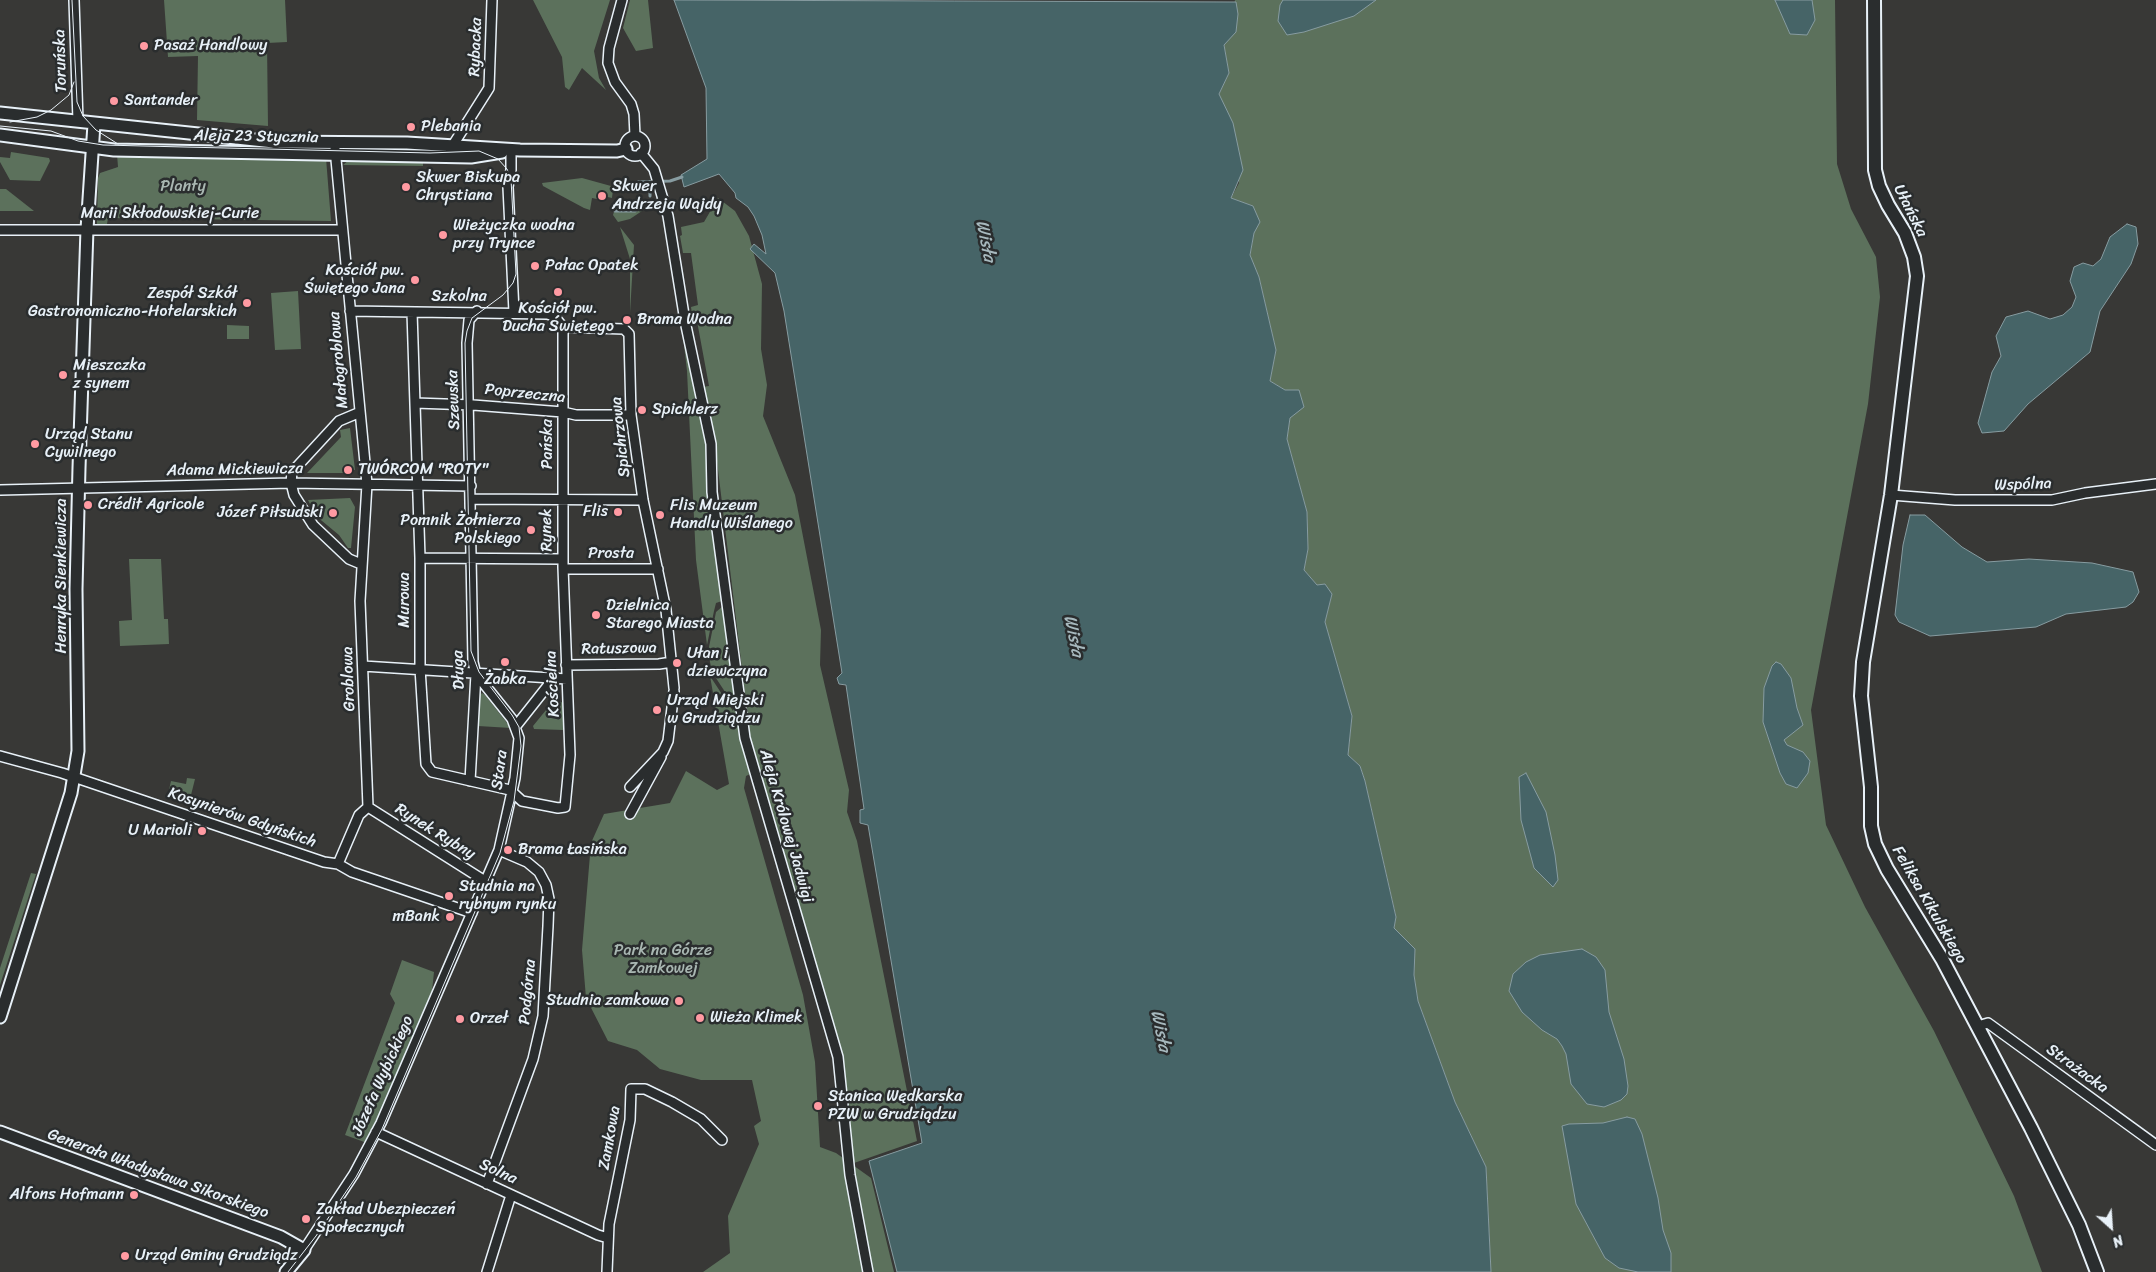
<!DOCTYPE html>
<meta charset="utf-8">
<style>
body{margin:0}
#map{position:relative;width:2156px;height:1272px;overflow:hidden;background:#383836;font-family:Sriracha,sans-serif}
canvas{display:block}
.north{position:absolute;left:2086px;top:1202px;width:50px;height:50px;-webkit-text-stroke:4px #2a2d2e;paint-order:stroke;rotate:154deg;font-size:14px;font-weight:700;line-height:20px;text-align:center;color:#e8f1f8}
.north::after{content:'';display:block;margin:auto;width:18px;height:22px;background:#e8f1f8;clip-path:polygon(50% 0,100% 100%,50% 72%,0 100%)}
</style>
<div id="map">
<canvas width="2156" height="1272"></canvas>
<div class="north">N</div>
</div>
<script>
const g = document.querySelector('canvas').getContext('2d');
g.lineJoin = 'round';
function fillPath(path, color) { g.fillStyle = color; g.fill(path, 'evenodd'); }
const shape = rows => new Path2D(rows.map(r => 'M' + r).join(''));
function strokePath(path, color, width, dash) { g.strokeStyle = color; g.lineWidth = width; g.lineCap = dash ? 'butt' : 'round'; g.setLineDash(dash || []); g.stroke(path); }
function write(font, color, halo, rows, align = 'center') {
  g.font = font + ' Sriracha,sans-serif'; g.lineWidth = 5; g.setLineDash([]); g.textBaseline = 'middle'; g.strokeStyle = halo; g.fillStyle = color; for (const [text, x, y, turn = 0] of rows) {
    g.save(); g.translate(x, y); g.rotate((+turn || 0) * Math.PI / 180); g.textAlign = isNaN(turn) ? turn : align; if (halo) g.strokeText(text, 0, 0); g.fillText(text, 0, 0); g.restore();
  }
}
const green = shape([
 [164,0,285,0,287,42,267,43,268,126,197,120,198,56,168,57],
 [533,0,610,0,594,51,599,78,606,90,582,68,569,90,565,87,562,57],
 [630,0,648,0,653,48,636,51,623,28],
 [1235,0,1835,0,1837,164,1851,209,1876,257,1880,297,1868,404,1811,710,1826,825,1865,907,1934,1031,2014,1196,2042,1272,1491,1272,1486,1167,1455,1102,1418,1001,1414,975,1415,949,1394,928,1396,916,1365,781,1360,766,1348,755,1352,716,1325,622,1332,594,1317,585,1304,570,1308,549,1307,512,1287,439,1290,418,1299,390,1285,390,1270,381,1276,350,1259,277,1250,256,1254,233,1253,206,1231,198,1239,183,1219,94,1229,73,1224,45],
 [11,152,49,158,50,161,40,181,10,180,0,162,0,157,10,158],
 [117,154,326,158,331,221,108,218,107,224,97,224,98,178,100,173,118,167],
 [423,159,423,166,343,165,349,160],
 [582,178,611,186,613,189,612,198,603,196,602,200,592,198,590,210,584,208,543,186,542,183],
 [0,189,6,189,34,211,0,211],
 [718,198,735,211,749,236,762,284,761,349,767,385,763,416,795,495,821,630,820,665,849,790,847,812,857,841,917,1141,854,1163,845,1076,750,735,716,453,702,387,709,386,697,321,693,321,691,307,698,305,691,253,683,253,680,236,682,235,681,227,704,222],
 [643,203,648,207,630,219,618,222,613,215,616,205,639,207],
 [620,227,634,245,630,313,630,259],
 [298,291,301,349,275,350,271,293],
 [227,325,249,326,249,339,227,339],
 [682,327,706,435,722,601,716,603,714,611,707,645,696,560,687,371],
 [350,428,355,470,347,469,346,473,307,473,341,437,340,430],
 [350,498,355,507,351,548,348,548,339,535,316,516,308,500],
 [129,559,161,559,164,619,168,619,169,644,120,646,119,621,132,620],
 [723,606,730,645,736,703,731,701,712,672,708,652,716,612],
 [710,676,733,711,734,706,737,706,752,773,746,776,744,788,803,995,815,1062,820,1147,836,1153,871,1178,894,1272,703,1272,730,1253,728,1216,759,1144,754,1126,761,1121,752,1080,701,1080,660,1069,637,1050,608,1041,586,998,582,950,591,843,604,814,670,803,686,771,717,790,729,784],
 [482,693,485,695,511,728,478,726,478,697],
 [555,699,563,703,563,730,534,729,533,726],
 [187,778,195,779,191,795,169,790,171,781,186,784],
 [31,873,36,874,0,985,0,968],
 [402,960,434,972,432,991,367,1143,345,1135,395,1003,390,994]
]);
const water = shape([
 [674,0,1236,2,1238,14,1236,32,1224,45,1229,73,1219,94,1233,123,1243,170,1231,198,1253,206,1260,222,1254,233,1250,255,1259,277,1276,350,1270,381,1285,390,1299,390,1304,407,1290,418,1287,439,1307,512,1308,549,1304,570,1317,585,1325,584,1332,594,1325,622,1352,716,1348,755,1360,766,1365,781,1396,917,1394,928,1415,949,1414,975,1418,1001,1455,1102,1486,1167,1491,1272,897,1272,869,1161,922,1143,868,825,860,823,860,810,864,809,846,685,839,684,837,678,842,673,784,311,775,273,750,249,754,244,766,254,762,235,754,216,748,207,736,198,735,193,719,174,684,187,681,175,707,159,706,88,674,0],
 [1283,0,1376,0,1354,16,1304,32,1287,35,1278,21,1280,5,1283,0],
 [1775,0,1812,0,1815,20,1807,35,1790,34,1775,0],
 [2127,224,2136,227,2138,244,2131,264,2100,311,2090,352,2028,404,2004,431,1982,433,1978,423,1992,372,2001,356,1996,336,2006,317,2028,311,2050,319,2063,315,2072,307,2076,297,2070,281,2074,267,2083,263,2093,266,2101,259,2110,237,2127,224],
 [1910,515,1925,515,1962,547,1987,562,2029,559,2092,563,2133,572,2139,592,2133,602,2126,607,2066,614,2036,627,1930,636,1899,622,1895,615,1903,545,1910,515],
 [1776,662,1781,664,1791,678,1797,708,1803,725,1784,740,1787,745,1803,752,1810,761,1808,773,1797,788,1786,784,1780,773,1763,722,1764,688,1772,666,1776,662],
 [1526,773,1546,812,1555,855,1558,880,1553,887,1534,868,1521,820,1519,777,1526,773],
 [1582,949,1596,957,1605,970,1609,1012,1624,1059,1628,1086,1627,1094,1621,1100,1604,1107,1587,1104,1571,1084,1566,1054,1562,1046,1557,1039,1542,1030,1522,1012,1509,991,1513,974,1526,962,1540,955,1582,949],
 [1627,1117,1635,1119,1642,1134,1658,1198,1663,1230,1671,1253,1671,1272,1638,1272,1619,1268,1605,1258,1576,1204,1562,1126,1569,1124,1603,1123,1627,1117]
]);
const stream = shape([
 [638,182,670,181,682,177],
 [650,196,650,182],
 [615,211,635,211,645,205]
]);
const minor = shape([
 [74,0,78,121],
 [622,0,609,48,608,63,615,82,631,104,634,114,635,136],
 '625 146a10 10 0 1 1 20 0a10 10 0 1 1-20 0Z',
 [453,145,489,88,492,0],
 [335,149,367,484,360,601,368,807],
 [511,150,511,170,508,187,514,312],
 [641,153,654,169,668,216,685,321,711,444,712,492,745,738,838,1057,850,1175,868,1272],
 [0,230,341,230],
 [350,311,547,314,554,316,563,327],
 [412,312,420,558,420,668,426,764,432,772,510,790,522,801,558,808,565,807,570,755,563,567,563,327],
 [563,327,624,329,629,334,631,415,643,500,666,610,674,688],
 [415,403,473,405,563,412,576,415,631,415],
 [358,413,339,421,292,472,291,483,294,495,313,525,349,559,361,564],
 [0,490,291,483,471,486],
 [1891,495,1955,500,2052,500,2085,493,2156,484],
 [471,499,643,500],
 [420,558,563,559],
 [563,569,658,569],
 [566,665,659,664,672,662],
 [363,666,567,679],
 [516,726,550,683,550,678],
 [0,756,62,773,324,862,338,864,352,872,472,913],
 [470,781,476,674,473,662,467,343,469,320,477,311],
 [630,787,663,752,668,741,674,691],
 [368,807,485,881],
 [630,814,661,757],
 [338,864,359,815,368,807],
 [1978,1026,1988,1023,2156,1145],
 [376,1132,598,1235,608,1238],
 [487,1184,533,1059,543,1016,548,926,549,899,546,885,539,872,527,862,499,850],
 [304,1250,354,1174,381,1123,499,850,515,778,519,738,512,719,476,674],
 [487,1272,511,1195],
 [607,1272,609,1224,630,1120,631,1089,645,1089,672,1102,701,1119,722,1140]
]);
const tertiary = shape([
 [0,113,274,142,407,143,520,150,617,151,626,149],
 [0,135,114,150,471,157,502,152],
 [0,1017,71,793,78,751,76,589,79,468,87,229,94,124],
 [0,1132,281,1237,304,1250,286,1272]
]);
const secondary = shape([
 [1874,0,1875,170,1879,186,1888,205,1905,233,1914,257,1917,276,1891,495,1863,662,1861,696,1871,787,1871,826,1875,844,1887,869,1942,959,2031,1128,2079,1225,2097,1272]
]);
const tram = shape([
 [72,0,77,102,83,116,96,130,118,144],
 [10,122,37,117,51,110,69,95,74,82],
 [0,126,51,131,78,141,103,145,430,153,479,151,498,159,507,169,511,179,516,274,513,283,503,295,472,318,467,331,465,343,471,651,479,672,512,715,519,727,521,746,514,801,500,853,382,1129,356,1177,316,1236,288,1272]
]);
const markers = [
 [144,46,5,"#ff9aa2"],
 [114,101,5,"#ff9aa2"],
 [411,127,5,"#ff9aa2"],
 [406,187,5,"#ff9aa2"],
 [602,196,5,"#ff9aa2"],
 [443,235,5,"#ff9aa2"],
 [535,266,5,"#ff9aa2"],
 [415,280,5,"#ff9aa2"],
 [558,292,5,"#ff9aa2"],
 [247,303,5,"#ff9aa2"],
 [627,320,5,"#ff9aa2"],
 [63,375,5,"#ff9aa2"],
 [642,410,5,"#ff9aa2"],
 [35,444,5,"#ff9aa2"],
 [348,470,5,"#ff9aa2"],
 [88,505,5,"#ff9aa2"],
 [618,512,5,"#ff9aa2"],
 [333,513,5,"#ff9aa2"],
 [660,515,5,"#ff9aa2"],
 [531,530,5,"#ff9aa2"],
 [596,615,5,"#ff9aa2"],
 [505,662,5,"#ff9aa2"],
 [677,663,5,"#ff9aa2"],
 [657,710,5,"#ff9aa2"],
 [202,831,5,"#ff9aa2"],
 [508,850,5,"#ff9aa2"],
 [449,896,5,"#ff9aa2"],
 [450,917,5,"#ff9aa2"],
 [679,1001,5,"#ff9aa2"],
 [700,1018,5,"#ff9aa2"],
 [460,1019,5,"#ff9aa2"],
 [818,1106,5,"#ff9aa2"],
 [134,1195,5,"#ff9aa2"],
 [306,1219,5,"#ff9aa2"],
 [125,1256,5,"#ff9aa2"]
];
const poiNames = [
 ["Pasaż Handlowy",154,46],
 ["Santander",124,101],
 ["Plebania",421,127],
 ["Skwer Biskupa",416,178],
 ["Chrystiana",416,196],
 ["Skwer",612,187],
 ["Andrzeja Wajdy",612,205],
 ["Wieżyczka wodna",453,226],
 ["przy Trynce",453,244],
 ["Pałac Opatek",545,266],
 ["Kościół pw.",405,271,"right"],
 ["Świętego Jana",405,289,"right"],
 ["Zespół Szkół",237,294,"right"],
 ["Gastronomiczno-Hotelarskich",237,312,"right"],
 ["Kościół pw.",558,309,"center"],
 ["Ducha Świętego",558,327,"center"],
 ["Brama Wodna",637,320],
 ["Mieszczka",73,366],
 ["z synem",73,384],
 ["Spichlerz",652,410],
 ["Urząd Stanu",45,435],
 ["Cywilnego",45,453],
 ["TWÓRCOM \"ROTY\"",358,470],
 ["Crédit Agricole",98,505],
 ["Flis Muzeum",670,506],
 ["Handlu Wiślanego",670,524],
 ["Flis",608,512,"right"],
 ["Józef Piłsudski",323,513,"right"],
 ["Pomnik Żołnierza",521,521,"right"],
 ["Polskiego",521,539,"right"],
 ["Dzielnica",606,606],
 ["Starego Miasta",606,624],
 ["Ułan i",687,654],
 ["dziewczyna",687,672],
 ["Żabka",505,680,"center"],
 ["Urząd Miejski",667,701],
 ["w Grudziądzu",667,719],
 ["U Marioli",192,831,"right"],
 ["Brama Łasińska",518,850],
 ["Studnia na",459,887],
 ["rybnym rynku",459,905],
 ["mBank",440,917,"right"],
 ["Studnia zamkowa",669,1001,"right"],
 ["Wieża Klimek",710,1018],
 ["Orzeł",470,1019],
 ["Stanica Wędkarska",828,1097],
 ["PZW w Grudziądzu",828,1115],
 ["Alfons Hofmann",124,1195,"right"],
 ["Zakład Ubezpieczeń",316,1210],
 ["Społecznych",316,1228],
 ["Urząd Gminy Grudziądz",135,1256]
];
const streetNames = [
 ["Rybacka",476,47,-88],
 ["Toruńska",61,61,-92],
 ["Aleja 23 Stycznia",256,137,1],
 ["Ułańska",1910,211,63],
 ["Marii Skłodowskiej-Curie",170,214],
 ["Szkolna",459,297],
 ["Małogroblowa",339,360,-95],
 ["Poprzeczna",525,394,6],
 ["Szewska",454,400,-92],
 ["Spichrzowa",621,437,-96],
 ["Pańska",548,444,-90],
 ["Adama Mickiewicza",235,470,-1],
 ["Wspólna",2023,485,-2],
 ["Rynek",547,530,-91],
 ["Prosta",611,554],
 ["Henryka Sienkiewicza",62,576,-90],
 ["Murowa",405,600,-90],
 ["Ratuszowa",619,649,-1],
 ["Długa",459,670,-92],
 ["Groblowa",349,679,-92],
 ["Kościelna",553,684,-93],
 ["Stara",500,770,-82],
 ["Kosynierów Gdyńskich",242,818,19],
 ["Aleja Królowej Jadwigi",786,826,74],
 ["Rynek Rybny",435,832,32],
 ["Feliksa Kikulskiego",1929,905,60],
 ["Podgórna",528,992,-85],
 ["Strażacka",2077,1069,36],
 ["Józefa Wybickiego",383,1076,-66],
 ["Zamkowa",610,1138,-80],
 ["Solna",498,1172,25],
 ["Generała Władysława Sikorskiego",158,1174,20]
];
const parkNames = [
 ["Planty",183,187],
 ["Park na Górze",663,951],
 ["Zamkowej",663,969]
];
const waterNames = [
 ["Wisła",985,241,78],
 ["Wisła",1073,636,78],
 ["Wisła",1160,1031,78]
];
fillPath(green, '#5c715c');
fillPath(water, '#466467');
strokePath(water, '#879ca1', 1);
strokePath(stream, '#879ca1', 3);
strokePath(minor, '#e8f1f8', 12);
strokePath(tertiary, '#e8f1f8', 15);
strokePath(secondary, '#e8f1f8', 16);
strokePath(minor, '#2a2d2e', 9);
strokePath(tertiary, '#2a2d2e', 11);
strokePath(secondary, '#2a2d2e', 12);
strokePath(tram, '#e8f1f8', 1);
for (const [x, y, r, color] of markers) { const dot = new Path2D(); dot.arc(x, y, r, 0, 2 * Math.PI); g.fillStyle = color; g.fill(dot); strokePath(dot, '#2a2d2e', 2); }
write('16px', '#e8f1f8', '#2a2d2e', poiNames, 'left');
write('16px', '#e8f1f8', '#2a2d2e', streetNames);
write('16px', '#a9b7b2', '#2a2d2e', parkNames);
write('italic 18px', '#a7b9be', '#2a2d2e', waterNames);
</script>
